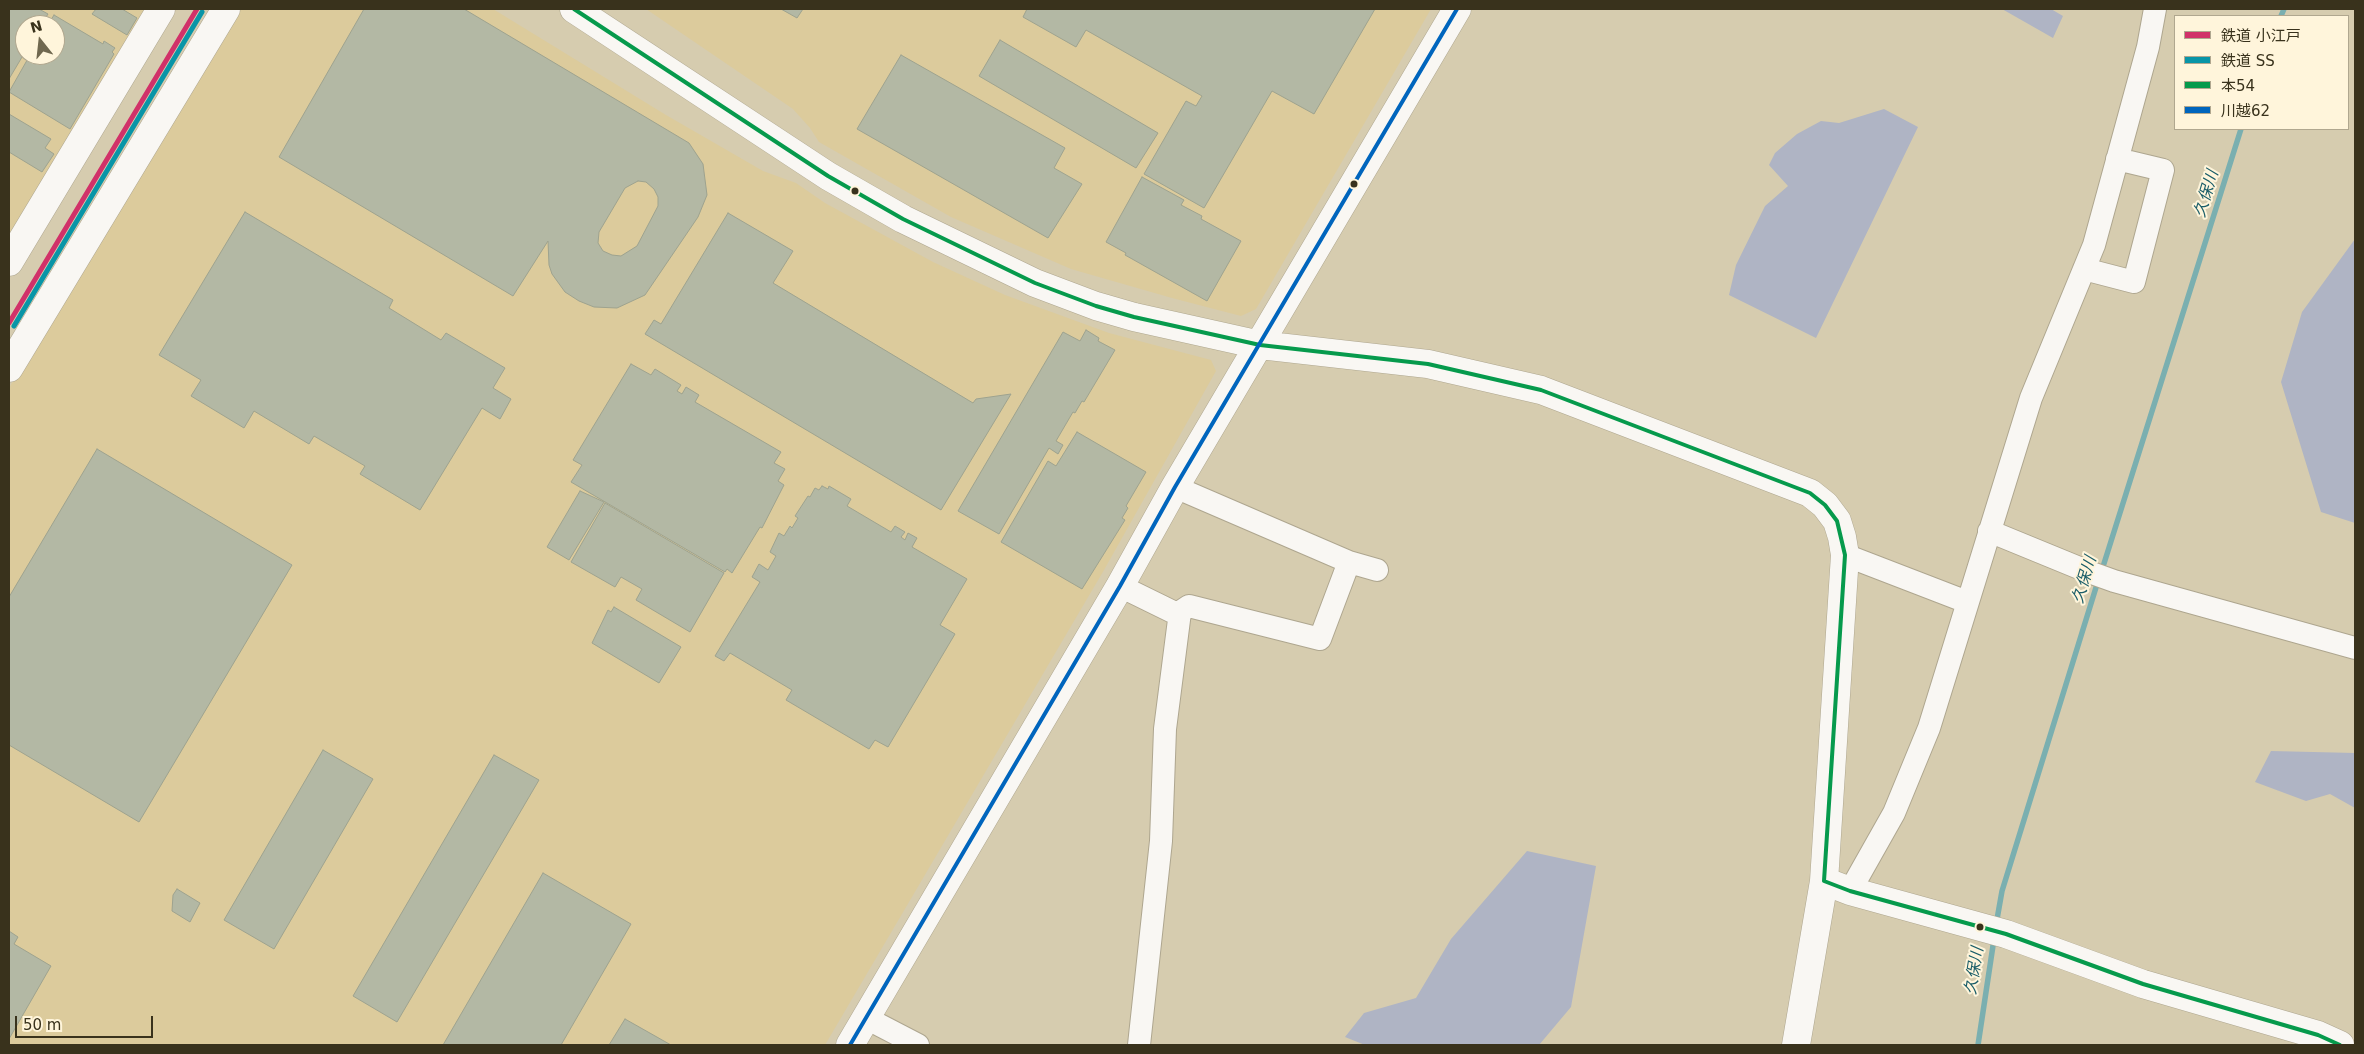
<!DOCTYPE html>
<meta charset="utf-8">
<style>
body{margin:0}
#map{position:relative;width:2364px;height:1054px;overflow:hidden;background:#d6ccaf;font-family:"DejaVu Sans","Noto Sans JP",sans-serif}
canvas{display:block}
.frame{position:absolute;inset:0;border:10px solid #39321c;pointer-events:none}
.legend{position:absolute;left:2174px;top:15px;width:175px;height:115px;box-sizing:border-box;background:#fff5db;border:1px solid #b0a78f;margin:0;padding:6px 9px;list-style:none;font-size:15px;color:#39321c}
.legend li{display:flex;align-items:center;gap:10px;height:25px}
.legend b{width:25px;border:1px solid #b0a78f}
.north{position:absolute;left:15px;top:15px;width:50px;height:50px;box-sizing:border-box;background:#fff5db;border:1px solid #b0a78f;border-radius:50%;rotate:344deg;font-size:14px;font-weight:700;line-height:20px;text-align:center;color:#39321c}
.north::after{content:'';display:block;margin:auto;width:18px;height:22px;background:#70684f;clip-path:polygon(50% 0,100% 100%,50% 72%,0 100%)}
.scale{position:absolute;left:15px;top:1016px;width:138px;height:22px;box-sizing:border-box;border:2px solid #39321c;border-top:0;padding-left:6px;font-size:15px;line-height:18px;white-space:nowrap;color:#39321c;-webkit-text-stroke:4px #fff5db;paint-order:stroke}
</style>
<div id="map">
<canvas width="2364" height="1054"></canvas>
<div class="frame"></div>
<ul class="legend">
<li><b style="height:6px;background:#d13169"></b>鉄道 小江戸</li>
<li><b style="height:6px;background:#0995a7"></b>鉄道 SS</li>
<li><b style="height:6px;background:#069a4c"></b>本54</li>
<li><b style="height:6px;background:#0065bd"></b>川越62</li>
</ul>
<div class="north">N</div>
<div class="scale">50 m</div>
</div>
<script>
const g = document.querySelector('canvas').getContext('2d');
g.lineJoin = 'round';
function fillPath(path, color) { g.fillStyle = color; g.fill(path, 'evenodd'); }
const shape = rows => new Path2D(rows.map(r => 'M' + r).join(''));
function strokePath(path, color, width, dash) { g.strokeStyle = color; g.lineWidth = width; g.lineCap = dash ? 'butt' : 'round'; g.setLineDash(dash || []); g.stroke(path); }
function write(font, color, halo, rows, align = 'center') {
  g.font = font + ' "DejaVu Sans","Noto Sans JP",sans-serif'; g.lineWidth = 4; g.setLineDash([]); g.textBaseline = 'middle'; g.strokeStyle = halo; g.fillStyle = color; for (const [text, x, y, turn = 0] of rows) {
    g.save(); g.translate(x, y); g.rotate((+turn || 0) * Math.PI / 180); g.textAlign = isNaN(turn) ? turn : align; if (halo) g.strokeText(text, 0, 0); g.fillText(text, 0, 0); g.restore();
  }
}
const built = shape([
 [9,9,147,9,9,242],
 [25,25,55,25,55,55,25,55],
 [236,9,493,9,666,115,763,171,796,183,825,203,933,262,1005,295,1109,333,1211,360,1216,371,1104,570,825,1045,9,1045,9,388],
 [646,9,1431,9,1256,309,1241,316,1172,298,1071,269,951,217,819,142,810,128,793,109]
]);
const forest = shape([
 [2002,9,2051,9,2063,16,2053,38],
 [1884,109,1918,127,1816,338,1729,295,1736,265,1765,206,1788,186,1769,165,1775,153,1797,134,1821,121,1839,123],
 [2355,239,2355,523,2321,512,2281,382,2302,312],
 [2271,751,2355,753,2355,808,2330,794,2306,801,2255,782],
 [1527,851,1596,866,1571,1007,1539,1045,1365,1045,1345,1037,1364,1013,1416,998,1451,939]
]);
const stream = shape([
 [2281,16,2284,9],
 [2101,573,2241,129],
 [1996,925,2002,891,2098,581],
 [1978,1045,1994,939]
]);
const building = shape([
 [9,9,39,9,48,14,41,25,25,25,25,52,9,79,9,9],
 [96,9,122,9,137,18,127,35,92,14,96,9],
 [364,9,464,9,689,143,703,164,707,195,698,217,645,295,617,308,594,307,579,301,565,292,552,274,549,265,548,241,513,296,279,157,364,9],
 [638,181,646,182,654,189,658,197,658,206,637,246,621,256,612,255,603,251,598,243,599,232,625,188,638,181],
 [781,9,803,9,797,18,781,9],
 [1027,9,1375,9,1314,114,1272,91,1204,208,1144,174,1186,101,1196,106,1202,96,1086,30,1076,47,1023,17,1027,9],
 [54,15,103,44,104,41,115,48,112,52,114,54,70,129,9,92,30,55,55,55,55,25,48,25,54,15],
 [1000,40,1158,133,1136,168,979,76,1000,40],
 [901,55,1065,148,1054,168,1082,184,1048,238,857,129,901,55],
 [9,114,51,139,45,148,54,154,42,172,9,152,9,114],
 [1142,177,1184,200,1181,205,1202,216,1201,219,1241,241,1207,301,1125,255,1126,253,1106,242,1142,177],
 [245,212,393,300,389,308,441,340,446,333,505,368,493,388,511,399,500,419,482,408,420,510,360,474,365,466,314,436,309,444,254,411,244,428,191,396,201,380,159,355,245,212],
 [728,213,793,251,773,283,973,403,976,399,1011,394,941,510,645,334,654,320,661,324,728,213],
 [1086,330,1099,338,1098,341,1115,350,1084,402,1082,401,1075,413,1073,412,1056,441,1063,445,1058,454,1049,448,999,534,958,511,1063,332,1080,341,1086,330],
 [631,364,651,375,655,369,681,385,677,391,682,394,686,387,699,395,695,402,781,452,774,463,785,469,778,481,784,485,762,528,760,527,732,573,727,569,725,572,571,482,582,465,573,460,631,364],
 [1077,432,1146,472,1126,506,1128,508,1122,518,1125,520,1082,589,1001,542,1048,461,1056,466,1077,432],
 [97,449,292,565,139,822,9,745,9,597,97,449],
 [822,486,828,489,829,486,851,499,847,506,891,532,895,526,905,532,901,537,905,540,908,533,917,538,912,547,967,579,940,625,955,634,888,747,875,740,869,749,786,700,792,690,730,653,724,661,715,656,760,582,752,577,759,564,768,570,776,556,770,552,779,533,784,536,790,526,792,528,798,518,795,516,808,496,810,497,815,488,819,490,822,486],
 [580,491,604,502,569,560,547,547,580,491],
 [605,503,724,573,690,632,636,600,642,589,621,577,615,587,571,562,605,503],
 [614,607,681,647,659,683,592,643,608,610,611,612,614,607],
 [323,750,373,779,274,949,224,920,323,750],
 [494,755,539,780,397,1022,353,996,494,755],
 [543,873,631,924,561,1045,443,1045,543,873],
 [177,889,200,903,190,922,172,911,173,895,177,889],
 [9,931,18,937,14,944,51,966,9,1039,9,931],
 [625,1019,671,1045,609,1045,625,1019]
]);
const street = shape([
 [2084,269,2134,282,2163,170,2117,159],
 [1175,487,1349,562,1377,570],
 [1989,531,2089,572,2114,581,2355,648],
 [1845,555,1967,602],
 [1120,586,1173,612,1180,612,1165,729,1161,841,1139,1045],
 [1180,612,1189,606,1320,639,1349,562],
 [1850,891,1894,813,1929,728,2031,398,2094,245,2148,47,2155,9],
 [866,1018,918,1045]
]);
const secondary = shape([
 [574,9,828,176,903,219,1035,283,1096,306,1134,317,1260,345,1428,364,1541,390,1810,493,1825,505,1837,521,1842,537,1845,555,1824,881,1796,1045],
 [9,262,161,9],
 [9,368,226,9],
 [1824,881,1850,891,2006,934,2143,984,2318,1035,2340,1045],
 [850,1045,1120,586,1175,487,1457,9]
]);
const bus1 = shape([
 [574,9,828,176,903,219,1035,283,1096,306,1134,317,1260,345,1428,364,1541,390,1810,493,1825,505,1837,521,1845,555,1824,881],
 [1824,881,1850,891,2006,934,2143,984,2318,1035,2340,1045]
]);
const bus2 = shape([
 [850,1045,1120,586,1175,487,1457,9]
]);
const rail1 = shape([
 [9,323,197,9]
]);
const rail2 = shape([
 [14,326,202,12]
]);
const markers = [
 [1354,184,4.5,"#39321c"],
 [855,191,4.5,"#39321c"],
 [1980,927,4.5,"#39321c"]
];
const waterNames = [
 ["久保川",2207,194,-73],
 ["久保川",2085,580,-73],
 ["久保川",1975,971,-81]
];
fillPath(built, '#dccb9c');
fillPath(forest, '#afb4c4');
strokePath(stream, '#7aafb0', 5.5);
fillPath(building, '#b3b8a4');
strokePath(building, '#9ea38f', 1);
strokePath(street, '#aea68f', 24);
strokePath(secondary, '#aea68f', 29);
strokePath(street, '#f9f7f3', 22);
strokePath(secondary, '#f9f7f3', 28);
strokePath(bus1, '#069a4c', 4);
strokePath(bus2, '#0065bd', 4);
strokePath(rail1, '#d13169', 5);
strokePath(rail2, '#0995a7', 5);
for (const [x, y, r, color] of markers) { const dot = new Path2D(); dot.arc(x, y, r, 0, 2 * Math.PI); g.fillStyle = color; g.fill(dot); strokePath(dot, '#fff5db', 2); }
write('italic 16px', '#1a5d68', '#fff5db', waterNames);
</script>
